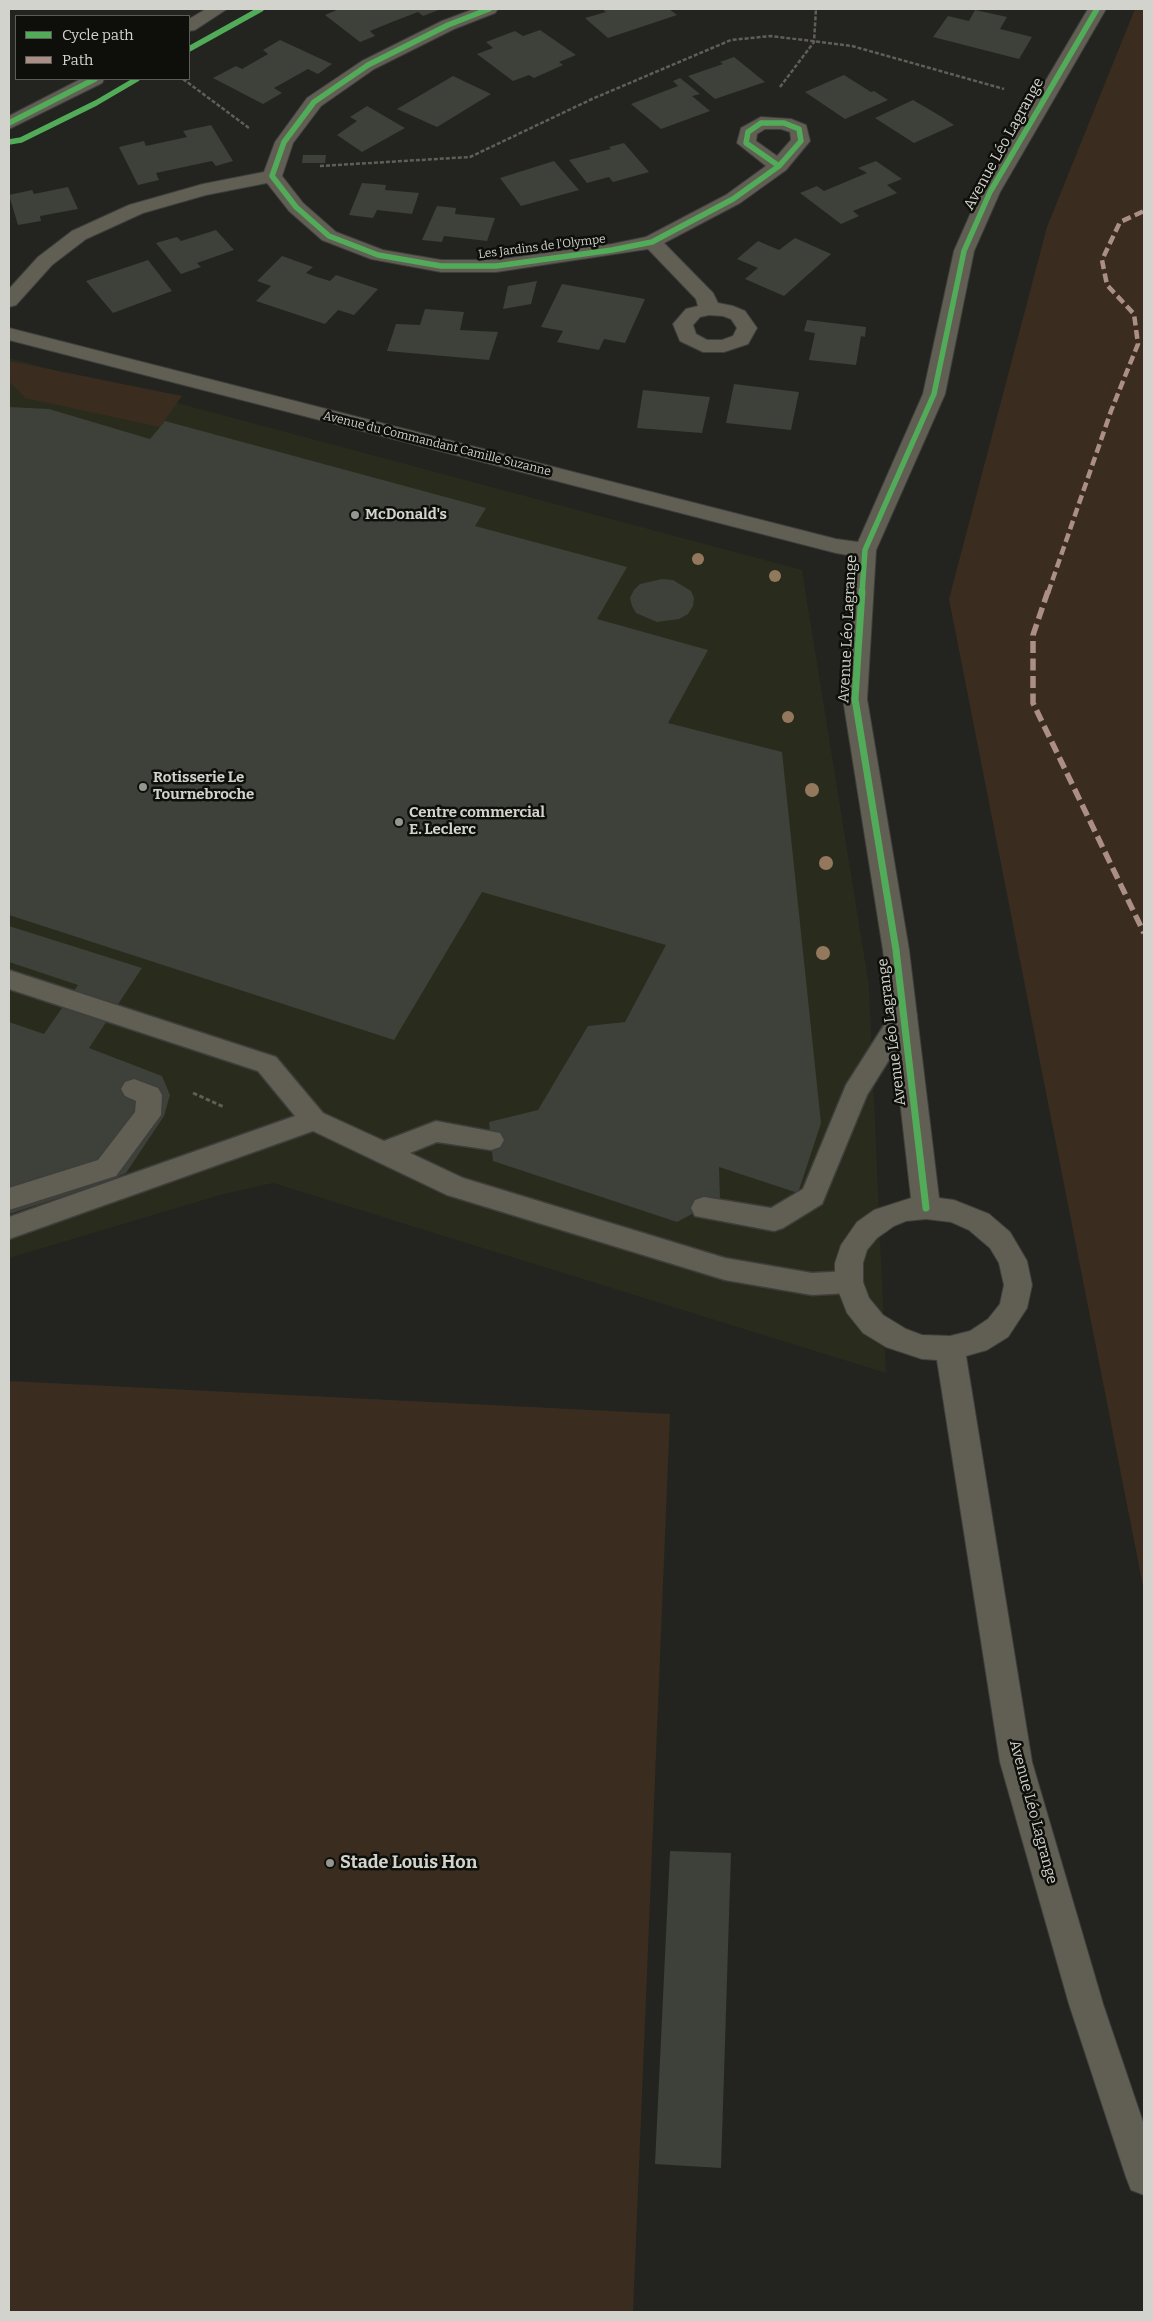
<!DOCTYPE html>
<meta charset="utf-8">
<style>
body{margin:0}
#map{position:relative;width:1153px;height:2321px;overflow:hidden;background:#23241f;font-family:Bitter,serif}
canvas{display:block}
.frame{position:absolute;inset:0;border:10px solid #d1d3cc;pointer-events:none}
.legend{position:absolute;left:15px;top:15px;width:175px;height:65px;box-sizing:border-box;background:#0e0f0a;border:1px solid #5c5d58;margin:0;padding:6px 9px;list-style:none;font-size:15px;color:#d1d3cc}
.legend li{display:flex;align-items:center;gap:10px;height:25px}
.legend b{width:25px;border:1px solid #5c5d58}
</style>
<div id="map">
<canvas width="1153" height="2321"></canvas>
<div class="frame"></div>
<ul class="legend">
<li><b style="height:6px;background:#51ab58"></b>Cycle path</li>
<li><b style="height:6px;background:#ac8f84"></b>Path</li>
</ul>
</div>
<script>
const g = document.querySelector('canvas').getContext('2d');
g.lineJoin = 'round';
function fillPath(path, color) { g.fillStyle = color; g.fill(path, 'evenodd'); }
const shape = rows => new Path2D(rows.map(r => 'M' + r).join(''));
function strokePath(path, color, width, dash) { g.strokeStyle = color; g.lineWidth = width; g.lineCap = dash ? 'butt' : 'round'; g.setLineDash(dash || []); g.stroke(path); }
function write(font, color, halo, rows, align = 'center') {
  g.font = font + ' Bitter,serif'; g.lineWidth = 5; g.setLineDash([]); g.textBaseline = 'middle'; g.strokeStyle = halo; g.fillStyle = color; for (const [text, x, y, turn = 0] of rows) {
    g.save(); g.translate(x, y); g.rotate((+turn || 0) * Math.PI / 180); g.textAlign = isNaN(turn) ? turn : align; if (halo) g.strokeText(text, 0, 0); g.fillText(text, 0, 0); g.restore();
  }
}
const built = shape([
 [9,358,802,570,869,986,886,1373,273,1183,220,1195,9,1258]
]);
const green = shape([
 [1135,9,1144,9,1144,1591,949,599,1047,227],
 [9,361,182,396,160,427,25,398,11,383,9,383],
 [9,1381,670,1414,633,2312,9,2312]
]);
const building = shape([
 [339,9,349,10,441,9,423,16,418,12,392,22,370,31,375,36,360,42,325,15],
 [602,9,669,9,677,15,608,38,585,18,606,12],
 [975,10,1007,17,1000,29,1032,37,1019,59,933,37,948,16,969,21],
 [540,30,576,55,559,62,563,65,534,78,529,75,513,81,477,54,493,48,486,42,499,37,515,31,523,36],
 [280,40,332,64,318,74,308,69,274,88,282,93,263,104,213,78,236,66,242,69,268,54,263,50],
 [734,57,765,82,715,99,688,76,723,64,720,62],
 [844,75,871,92,874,91,888,100,845,119,805,92],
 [453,76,491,94,437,127,397,109],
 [680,78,700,94,692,96,710,111,661,129,631,104,678,86,673,81],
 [913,100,942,117,954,125,914,143,875,118],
 [367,106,405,128,362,152,337,135,357,121,350,117],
 [211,125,233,161,216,166,212,161,156,173,159,180,138,185,119,147,144,141,146,146,187,137,183,131],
 [624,143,649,172,613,182,609,177,587,183,569,160,611,149,609,147],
 [303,155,326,155,325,163,302,163],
 [554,161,579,190,521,206,500,178],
 [876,161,902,179,887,185,897,193,853,211,859,216,841,224,800,193,817,186,824,191,867,173,858,168],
 [362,183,386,185,385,190,419,193,412,214,377,210,373,218,349,215],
 [68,187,78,209,40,216,41,221,18,225,9,195,32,190,34,194],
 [437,206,456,208,455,214,495,218,487,241,444,236,442,242,422,240],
 [216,230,234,250,197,263,201,267,181,274,156,243,177,237,181,241],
 [795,238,831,254,784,296,745,279,758,268,737,259,758,241,779,250],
 [282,256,313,267,306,273,317,277,330,281,336,275,378,289,354,315,338,310,325,324,256,301,271,286,257,281],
 [148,260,172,291,113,313,86,281],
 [537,281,531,304,503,309,508,286],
 [562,284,645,299,625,343,604,339,599,350,557,342,563,331,541,327],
 [425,309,464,312,460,330,498,332,489,360,387,351,396,324,420,325],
 [807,320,866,327,865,337,861,336,856,365,809,360,815,333,804,331],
 [734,384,799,392,791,430,726,423],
 [643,390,710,397,702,433,637,428],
 [9,407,49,409,150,439,165,421,486,508,475,526,627,567,597,619,708,650,668,723,782,752,821,1123,798,1193,719,1167,720,1199,677,1222,493,1161,489,1122,538,1110,588,1026,625,1022,666,945,482,892,394,1040,9,915],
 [662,579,673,580,691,591,694,598,693,606,688,614,679,619,657,622,636,613,632,606,630,598,634,590,640,584],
 [9,926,142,968,89,1048,162,1076,170,1095,164,1116,126,1173,104,1183,9,1214,9,1022,44,1034,78,985,9,962],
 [670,1851,731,1853,721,2168,655,2164]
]);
const pathFar1 = shape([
 [183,79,249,128],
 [780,87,814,42,816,9],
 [320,166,470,157,592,99,731,40,771,36,852,46,1004,89]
]);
const path = shape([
 [193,1093,224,1107]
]);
const service = shape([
 [9,970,276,1057,323,1113,384,1141,436,1121,500,1133,504,1140,500,1147,491,1150,437,1142,410,1153,463,1178,725,1258,812,1273,849,1271,859,1274,863,1282,859,1290,849,1293,812,1295,725,1280,447,1195,313,1131,9,1239,9,1217,295,1116,258,1071,9,989,9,970],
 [904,1005,913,1008,917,1015,867,1095,822,1204,783,1228,774,1231,695,1216,691,1208,695,1200,704,1197,771,1208,803,1189,846,1085,895,1008,904,1005],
 [134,1079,158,1088,162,1095,161,1115,116,1176,9,1210,9,1188,98,1160,135,1112,136,1101,125,1096,121,1089,125,1082,134,1079]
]);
const minor = shape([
 [474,9,498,9,495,13,454,29,374,69,321,106,293,143,282,176,303,203,336,232,383,250,441,260,496,260,612,244,646,237,726,195,766,166,737,143,741,128,761,117,791,119,806,125,810,141,786,170,740,203,664,243,713,293,718,303,733,306,745,311,757,328,748,344,724,352,703,352,680,341,673,324,686,309,698,306,696,299,648,249,496,272,441,272,371,259,322,240,289,211,267,183,206,195,143,213,86,239,52,265,16,305,9,307,9,289,38,257,72,231,129,205,203,184,264,172,275,142,307,98,362,61,442,21,474,9],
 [765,129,781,129,790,132,791,140,777,156,756,141,757,134,765,129],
 [709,315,723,316,731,319,737,328,733,336,722,340,707,340,696,334,693,325,700,317,709,315],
 [1088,9,1106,9,1000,192,974,251,945,394,876,550,867,699,909,950,939,1198,954,1200,989,1214,1010,1232,1027,1261,1032,1285,1027,1308,1008,1337,987,1350,966,1356,1032,1762,1103,2004,1144,2125,1144,2195,1131,2190,1126,2177,1069,2004,1000,1762,937,1360,922,1359,886,1347,863,1333,847,1313,835,1282,835,1263,841,1245,857,1222,874,1210,911,1198,883,950,843,699,853,556,836,553,9,340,9,328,836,539,858,542,923,394,954,251,980,192,1088,9],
 [926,1219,951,1222,969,1230,990,1248,999,1263,1004,1285,1000,1304,988,1319,970,1331,950,1336,922,1335,906,1329,883,1315,869,1298,863,1282,863,1263,867,1250,877,1238,894,1226,906,1221,926,1219]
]);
const tertiary = shape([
 [206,9,227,9,195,30,189,31,189,19,206,9],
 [81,79,104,79,102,83,9,129,9,116,81,79]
]);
const quietFar1 = shape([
 [1048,593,1111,411,1138,344,1134,314,1107,285,1102,260,1120,222,1144,211]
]);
const quiet = shape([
 [1048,591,1033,635,1033,703,1144,933]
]);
const cyclewayFar1 = shape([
 [489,9,448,25,368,65,314,102,284,142,272,176,296,207,329,236,378,255,441,266,496,266,612,250,652,242,733,199,779,166],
 [189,49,261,9],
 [9,123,95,79],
 [761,123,784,123,799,129,801,141,779,166,746,143,748,132,761,123],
 [9,142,21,140,96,103,137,79],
 [862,593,865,550,934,394,964,251,990,192,1097,9]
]);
const cycleway = shape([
 [862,591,855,699,896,950,926,1208]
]);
const trees = [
 [698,559,6],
 [775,576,6],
 [788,717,6],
 [812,790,7],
 [826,863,7],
 [823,953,7]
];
const markers = [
 [355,515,5,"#94968f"],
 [143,787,5,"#94968f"],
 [399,822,5,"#94968f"],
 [330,1863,5,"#94968f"]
];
const farStreetnames = [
 ["Les Jardins de l'Olympe",542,247,-7],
 ["Avenue du Commandant Camille Suzanne",437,444,14]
];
const streetNames = [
 ["Avenue Léo Lagrange",1004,144,-61],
 ["Avenue Léo Lagrange",848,629,-87],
 ["Avenue Léo Lagrange",892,1032,-97],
 ["Avenue Léo Lagrange",1033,1812,75]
];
const poiNames = [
 ["McDonald's",365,515],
 ["Rotisserie Le",153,778],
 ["Tournebroche",153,795],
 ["Centre commercial",409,813],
 ["E. Leclerc",409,830]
];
const nearPoinames = [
 ["Stade Louis Hon",340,1863]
];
fillPath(built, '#292b1d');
fillPath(green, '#3a2d1f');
fillPath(building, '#3d413a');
strokePath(service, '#3e3f3c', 3);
strokePath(minor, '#3e3f3c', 2);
strokePath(tertiary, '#3e3f3c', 2);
strokePath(pathFar1, '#605e56', 2.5, [4, 2]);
strokePath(path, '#605e56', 3, [4.5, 2.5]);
fillPath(service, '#615e54');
fillPath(minor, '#615e54');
fillPath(tertiary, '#615e54');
strokePath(quietFar1, '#ac8f84', 4.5, [9, 4.5]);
strokePath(quiet, '#ac8f84', 5.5, [12, 5.5]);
strokePath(cyclewayFar1, '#51ab58', 5.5);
strokePath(cycleway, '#51ab58', 7);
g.fillStyle = '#93785e';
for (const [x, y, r] of trees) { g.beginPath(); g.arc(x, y, r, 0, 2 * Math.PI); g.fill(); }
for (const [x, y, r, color] of markers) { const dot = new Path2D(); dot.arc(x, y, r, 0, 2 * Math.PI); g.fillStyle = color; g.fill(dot); strokePath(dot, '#0e0f0a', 2); }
write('12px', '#d1d3cc', '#0e0f0a', farStreetnames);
write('15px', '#d1d3cc', '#0e0f0a', streetNames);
write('bold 15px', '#d1d3cc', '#0e0f0a', poiNames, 'left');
write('bold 18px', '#d1d3cc', '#0e0f0a', nearPoinames, 'left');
</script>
